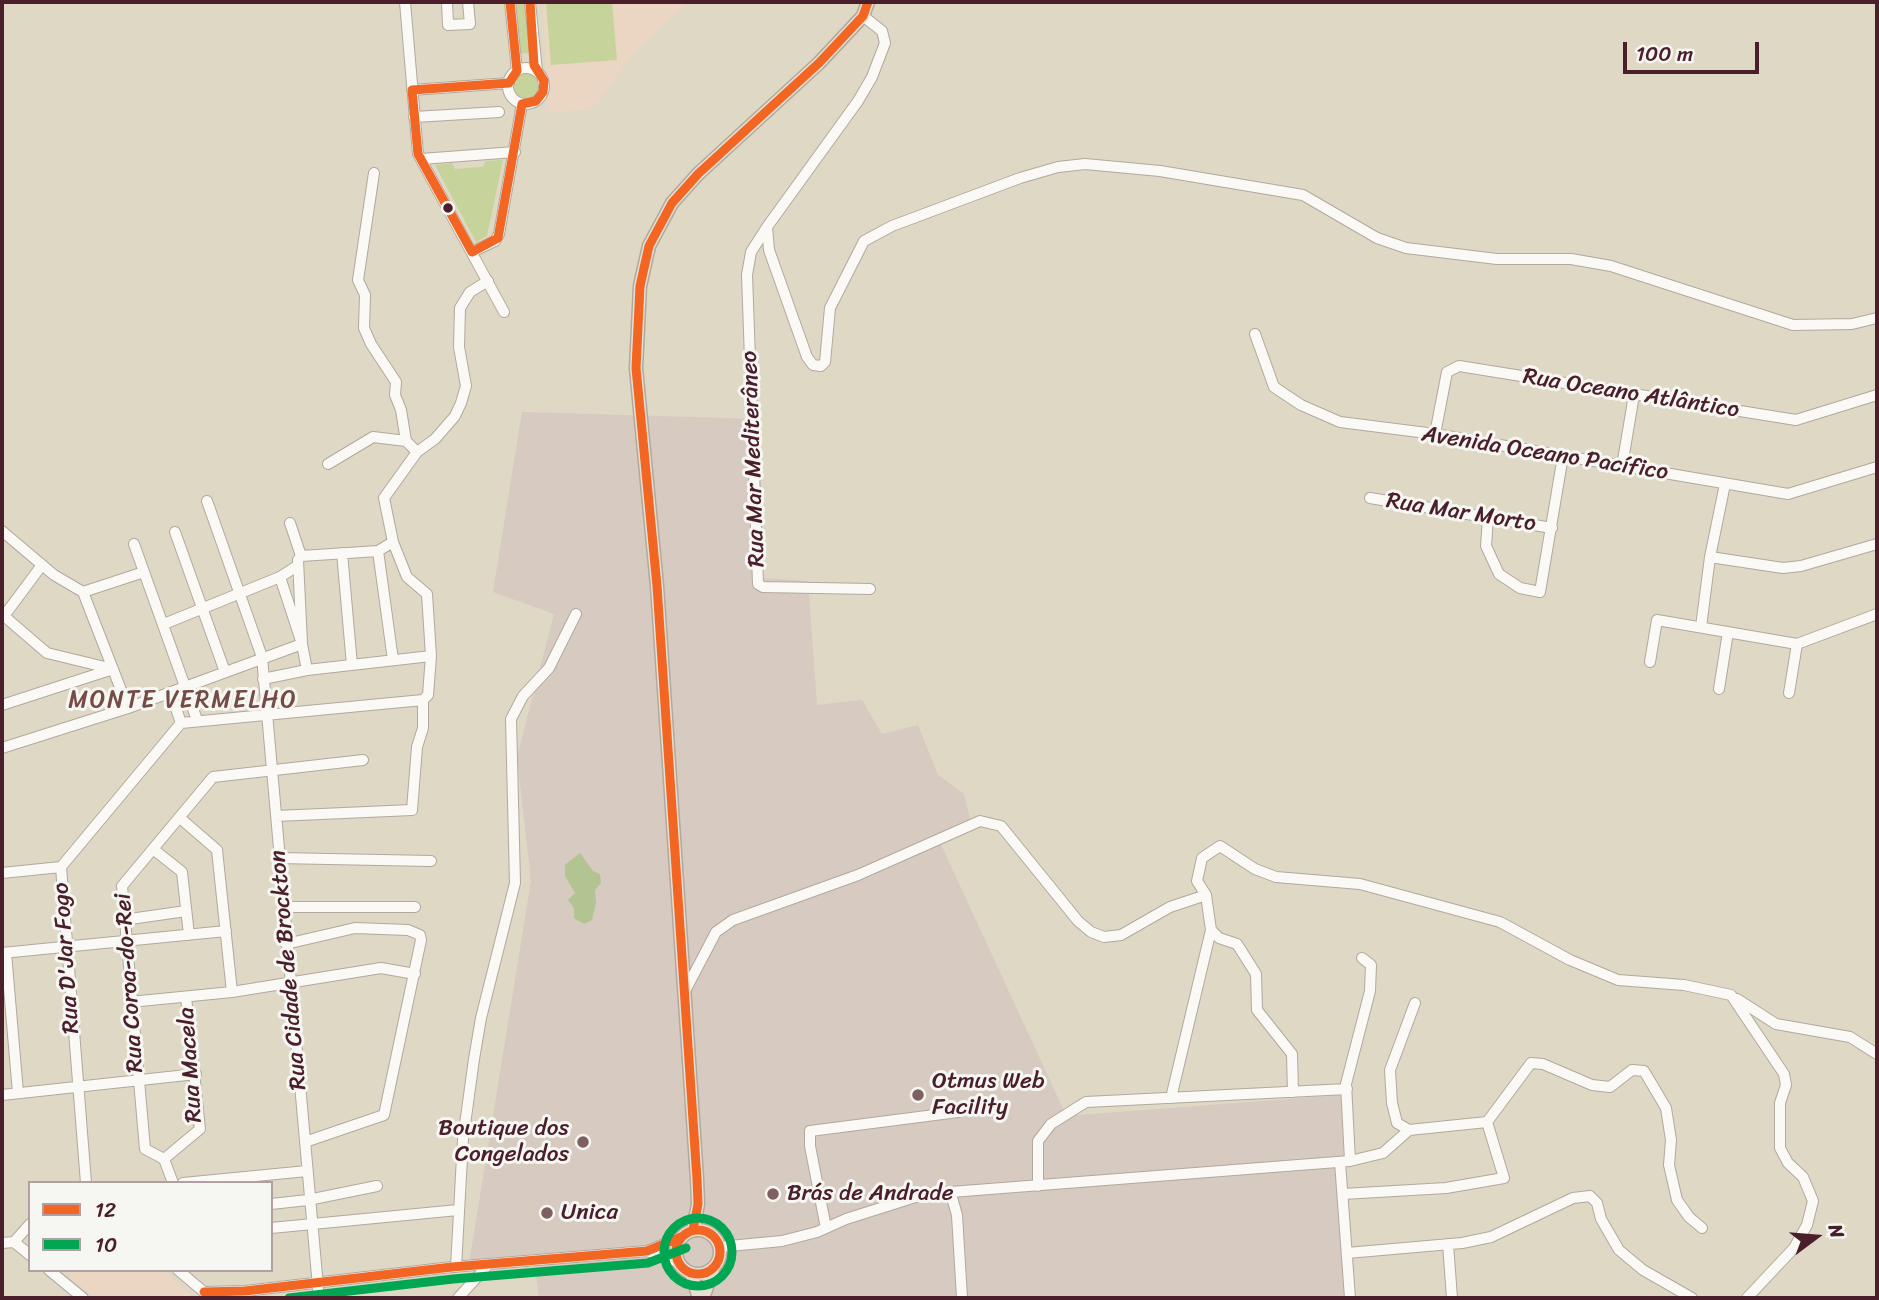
<!DOCTYPE html>
<meta charset="utf-8">
<style>
body{margin:0}
#map{position:relative;width:1879px;height:1300px;overflow:hidden;background:#ded8c4;font-family:Sriracha,sans-serif}
canvas{display:block}
.frame{position:absolute;inset:0;border:4px solid #4a1f2b;pointer-events:none}
.legend{position:absolute;left:28px;top:1181px;width:245px;height:91px;box-sizing:border-box;background:#f6f6f2;border:2px solid #b1a0a2;margin:0;padding:9px 12px;list-style:none;font-size:21px;color:#4a1f2b}
.legend li{display:flex;align-items:center;gap:14px;height:35px}
.legend b{width:35px;border:2px solid #b1a0a2}
.north{position:absolute;left:1781px;top:1202px;width:70px;height:70px;-webkit-text-stroke:5px #f6f6f2;paint-order:stroke;rotate:74deg;font-size:19px;font-weight:700;line-height:28px;text-align:center;color:#4a1f2b}
.north::after{content:'';display:block;margin:auto;width:24px;height:32px;background:#4a1f2b;clip-path:polygon(50% 0,100% 100%,50% 72%,0 100%)}
.scale{position:absolute;left:1623px;top:42px;width:136px;height:32px;box-sizing:border-box;border:4px solid #4a1f2b;border-top:0;padding-left:9px;font-size:21px;line-height:24px;white-space:nowrap;color:#4a1f2b;-webkit-text-stroke:5px #f6f6f2;paint-order:stroke}
</style>
<div id="map">
<canvas width="1879" height="1300"></canvas>
<div class="frame"></div>
<ul class="legend">
<li><b style="height:9px;background:#f26522"></b>12</li>
<li><b style="height:9px;background:#00a651"></b>10</li>
</ul>
<div class="north">N</div>
<div class="scale">100 m</div>
</div>
<script>
const g = document.querySelector('canvas').getContext('2d');
g.lineJoin = 'round';
function fillPath(path, color) { g.fillStyle = color; g.fill(path, 'evenodd'); }
const shape = rows => new Path2D(rows.map(r => 'M' + r).join(''));
function strokePath(path, color, width, dash) { g.strokeStyle = color; g.lineWidth = width; g.lineCap = dash ? 'butt' : 'round'; g.setLineDash(dash || []); g.stroke(path); }
function write(font, color, halo, rows, align = 'center') {
  g.font = font + ' Sriracha,sans-serif'; g.lineWidth = 6; g.setLineDash([]); g.textBaseline = 'middle'; g.strokeStyle = halo; g.fillStyle = color; for (const [text, x, y, turn = 0] of rows) {
    g.save(); g.translate(x, y); g.rotate((+turn || 0) * Math.PI / 180); g.textAlign = isNaN(turn) ? turn : align; if (halo) g.strokeText(text, 0, 0); g.fillText(text, 0, 0); g.restore();
  }
}
const built = shape([
 [543,2,688,2,634,52,598,103,585,110,548,113],
 [61,1270,164,1270,192,1296,190,1298,96,1298]
]);
const industrial = shape([
 [522,412,760,419,762,578,808,581,817,705,862,700,882,734,918,725,938,775,964,794,970,819,937,836,1065,1113,1079,1115,1342,1095,1348,1298,539,1298,534,1259,469,1264,531,881,517,757,554,614,493,592]
]);
const green = shape([
 [516,2,525,2,529,53,520,54],
 [546,2,612,2,617,60,551,65],
 '514 86a12 12 0 1 1 24 0a12 12 0 1 1-24 0Z',
 [503,160,487,236,476,242,435,165,452,163,455,169,483,167,486,161]
]);
const forest = shape([
 [580,853,593,871,600,874,601,883,595,890,596,903,592,920,584,924,574,918,574,908,568,900,575,893,565,876,565,865]
]);
const minor = shape([
 [405,2,418,154,504,312],
 [447,2,448,25,470,24,468,2],
 [510,2,517,71],
 [530,2,537,71],
 [863,16,882,31,885,43,872,77,858,101,767,227,769,250,807,357,813,365,821,366,825,362,830,308,864,241,892,226,1020,178,1058,167,1085,164,1160,171,1303,195,1377,238,1406,248,1497,259,1571,259,1611,266,1793,325,1852,324,1877,318],
 '508 86a18 18 0 1 1 36 0a18 18 0 1 1-36 0Z',
 [412,90,509,83],
 [414,117,499,112],
 [421,159,515,152],
 [374,173,358,280,365,295,364,328,371,344,396,382,395,395,401,410,406,441,417,452],
 [767,227,751,252,747,275,758,584,763,587,870,589],
 [472,252,495,241,499,234,522,104],
 [1255,334,1274,387,1301,405,1340,422,1435,434,1788,494,1877,467],
 [1435,434,1447,372,1459,366,1796,420,1877,395],
 [328,464,373,437,406,441],
 [1622,466,1634,395],
 [1370,498,1552,528],
 [207,501,262,657,319,1298],
 [1488,517,1486,546,1499,574,1520,588,1540,592,1563,456],
 [290,523,301,556],
 [2,531,54,575,83,592,128,708],
 [175,532,225,672],
 [393,542,407,577,427,594,431,656,428,695,423,700],
 [134,544,197,720],
 [378,551,393,660],
 [342,553,352,665],
 [1710,557,1783,568,1801,566,1877,544],
 [42,565,4,616,47,653,113,669],
 [83,592,144,572],
 [164,624,280,577],
 [1701,627,1710,557,1725,484],
 [1650,662,1657,620,1797,644,1877,614],
 [307,670,431,656],
 [263,679,307,670,302,644,280,577,297,566],
 [1719,689,1728,632],
 [1789,693,1797,644],
 [171,694,181,723],
 [2,705,113,669],
 [181,723,423,700],
 [2,748,128,708,302,644,298,560,301,556,378,551,393,542,384,498,417,452,435,439,455,416,461,403,466,386,459,347,460,308,470,292,488,281],
 [276,816,412,810,417,747,423,728,423,700],
 [180,818,217,850,232,992],
 [153,849,182,872,189,935],
 [278,858,431,861],
 [2,873,61,867],
 [283,907,415,907],
 [123,920,186,911],
 [286,944,355,928,408,930,420,935,421,940,384,1115,305,1142],
 [2,953,226,931],
 [6,953,18,1093],
 [685,991,716,932,733,920,858,875,980,821,1001,826,1078,921,1091,932,1104,937,1121,935,1170,907,1206,895],
 [1737,999,1776,1024,1850,1037,1877,1054],
 [130,1002,232,992,381,968,415,974],
 [1293,1092,1292,1054,1257,1010,1256,974,1237,944,1219,938,1211,930,1206,895,1197,881,1202,858,1220,846,1255,869,1276,877,1360,884,1500,922,1570,960,1618,980,1684,985,1731,995,1784,1074,1786,1085,1780,1103,1780,1148,1788,1163,1803,1177,1813,1201,1807,1225,1794,1248,1747,1298],
 [2,1095,196,1074],
 [1171,1098,1211,930],
 [1409,1130,1397,1123,1392,1103,1390,1070,1415,1003],
 [164,1159,200,1129,186,997],
 [1350,1161,1383,1153,1409,1130,1487,1122,1531,1063,1543,1064,1592,1085,1610,1087,1632,1070,1644,1071,1666,1108,1671,1140,1669,1165,1677,1200,1689,1217,1702,1228],
 [1340,1162,1350,1298],
 [86,1183,61,867,181,723],
 [173,1183,164,1159,145,1149,122,886,213,777,363,760],
 [183,1183,307,1171],
 [1038,1186,1038,1141,1051,1124,1086,1102,1347,1089],
 [951,1194,957,1215,962,1298],
 [1343,1194,1446,1188,1504,1178,1487,1122],
 [271,1204,308,1200,377,1186],
 [271,1228,458,1210],
 [826,1228,810,1146,810,1131,958,1112],
 [14,1242,30,1224],
 [14,1242,30,1255],
 [2,1243,14,1242],
 [1448,1244,1452,1298],
 [719,1247,782,1241,817,1232,846,1219,925,1194,1350,1161,1346,1084,1370,991,1371,965,1362,958],
 [647,1251,678,1262],
 [1347,1253,1462,1243,1491,1237,1573,1198,1590,1196,1597,1203,1601,1219,1619,1250,1643,1270,1692,1298],
 [456,1267,463,1139,474,1059,481,1018,515,883,511,719,523,696,549,668,576,614],
 [49,1270,83,1298],
 [178,1270,204,1292],
 [204,1292,245,1291,452,1267,647,1251,681,1237],
 [458,1298,489,1264]
]);
const major = shape([
 '676 1252a22 22 0 1 1 44 0a22 22 0 1 1-44 0Z',
 [693,1230,698,1204,697,1179,657,586,636,368,640,286,649,246,672,203,698,174,819,63,863,16,868,2],
 [691,1273,699,1298],
 [703,1298,714,1267]
]);
const bus1 = shape([
 [510,2,517,71,509,83,412,90,418,154,472,252,498,238,522,104,536,101,543,92,544,81,534,65,530,2],
 [693,1230,698,1204,697,1179,657,586,636,368,640,286,649,246,672,203,698,174,819,63,863,16,868,2],
 '676 1252a22 22 0 1 1 44 0a22 22 0 1 1-44 0Z',
 [204,1292,245,1291,452,1267,647,1251,681,1237]
]);
const bus2 = shape([
 '664 1252a34 34 0 1 1 68 0a34 34 0 1 1-68 0Z',
 [289,1298,453,1279,648,1263,686,1248]
]);
const markers = [
 [448,208,6,"#4a1f2b"],
 [918,1095,7,"#7e6061"],
 [583,1142,7,"#7e6061"],
 [773,1194,7,"#7e6061"],
 [547,1213,7,"#7e6061"]
];
const streetNames = [
 ["Rua Oceano Atlântico",1631,394,9],
 ["Avenida Oceano Pacífico",1545,454,9],
 ["Rua Mar Mediterâneo",754,459,-92],
 ["Rua Mar Morto",1461,513,9],
 ["Rua D'Jar Fogo",67,958,-94],
 ["Rua Cidade de Brockton",289,970,-95],
 ["Rua Coroa-do-Rei",130,983,-94],
 ["Rua Macela",191,1065,-94]
];
const poiNames = [
 ["Otmus Web",932,1082],
 ["Facility",932,1108],
 ["Boutique dos",569,1129,"right"],
 ["Congelados",569,1155,"right"],
 ["Brás de Andrade",787,1194],
 ["Unica",561,1213]
];
const neighbourhoodNames = [
 ["MONTE VERMELHO",183,701]
];
fillPath(built, '#ebd5c3');
fillPath(industrial, '#d7cac0');
fillPath(green, '#c6d49b');
fillPath(forest, '#b1c492');
strokePath(minor, '#b1a99e', 12);
strokePath(major, '#b1a99e', 15);
strokePath(minor, '#faf9f6', 10);
strokePath(major, '#e7e0d2', 12);
strokePath(bus1, '#f26522', 9);
strokePath(bus2, '#00a651', 9);
for (const [x, y, r, color] of markers) { const dot = new Path2D(); dot.arc(x, y, r, 0, 2 * Math.PI); g.fillStyle = color; g.fill(dot); strokePath(dot, '#f6f6f2', 2.5); }
write('23px', '#4a1f2b', '#f6f6f2', streetNames);
write('23px', '#4a1f2b', '#f6f6f2', poiNames, 'left');
g.letterSpacing = '2px';
write('24px', '#744b45', '#f6f6f2', neighbourhoodNames);
g.letterSpacing = '0px';
</script>
